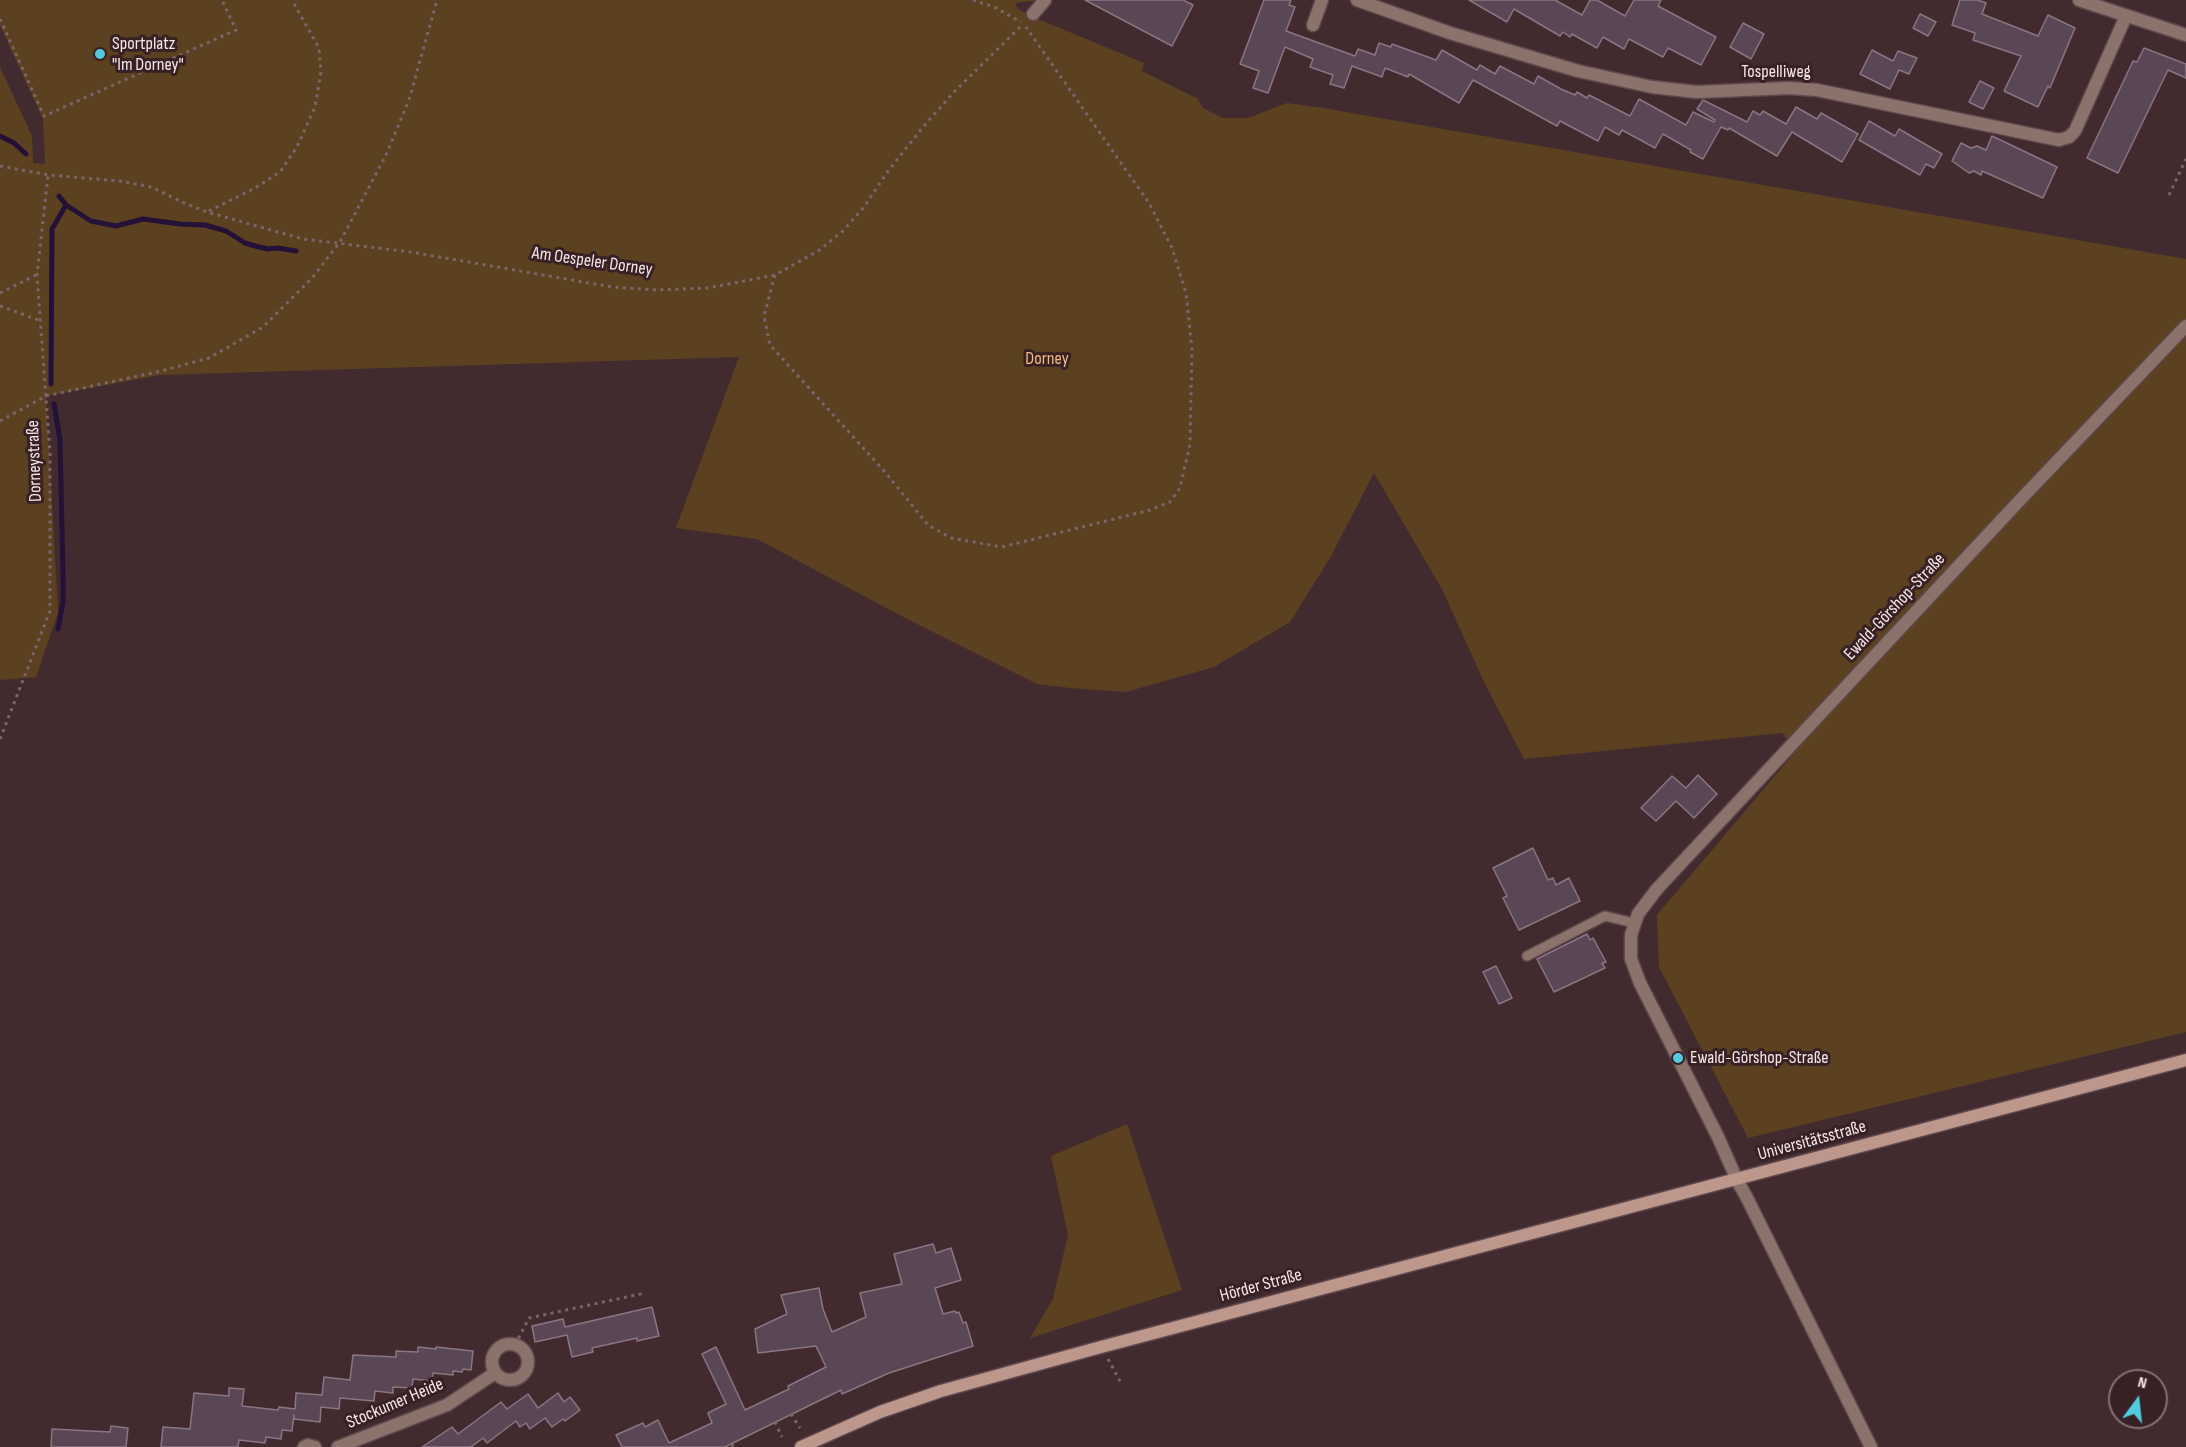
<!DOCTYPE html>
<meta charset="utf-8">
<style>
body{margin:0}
#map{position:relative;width:2186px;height:1447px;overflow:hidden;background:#422b2f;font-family:"Sofia Sans Condensed",sans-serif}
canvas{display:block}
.north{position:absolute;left:2108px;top:1369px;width:60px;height:60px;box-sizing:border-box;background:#372125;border:2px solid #837073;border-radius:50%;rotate:15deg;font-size:16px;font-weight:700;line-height:24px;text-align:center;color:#f6e7e9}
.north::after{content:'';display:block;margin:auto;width:21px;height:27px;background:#54cadd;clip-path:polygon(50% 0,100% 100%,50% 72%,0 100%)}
</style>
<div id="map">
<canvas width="2186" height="1447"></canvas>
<div class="north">N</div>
</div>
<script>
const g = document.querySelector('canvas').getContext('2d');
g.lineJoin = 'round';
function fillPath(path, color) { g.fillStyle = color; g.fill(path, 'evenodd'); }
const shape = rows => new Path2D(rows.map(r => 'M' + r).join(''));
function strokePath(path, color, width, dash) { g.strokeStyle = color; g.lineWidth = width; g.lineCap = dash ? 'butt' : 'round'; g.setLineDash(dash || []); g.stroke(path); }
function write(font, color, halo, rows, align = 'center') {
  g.font = font + ' "Sofia Sans Condensed",sans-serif'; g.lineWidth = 6; g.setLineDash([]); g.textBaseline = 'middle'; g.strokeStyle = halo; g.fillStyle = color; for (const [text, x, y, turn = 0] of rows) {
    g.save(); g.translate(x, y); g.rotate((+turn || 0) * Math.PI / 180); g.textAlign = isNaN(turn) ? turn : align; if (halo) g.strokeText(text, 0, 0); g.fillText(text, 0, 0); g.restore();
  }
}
const green = shape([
 [0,0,1038,0,1015,3,1018,9,1038,19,1144,63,1142,71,1198,99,1203,108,1223,118,1248,118,1287,103,1323,108,2186,259,2186,1032,1748,1138,1659,967,1657,915,1796,751,1782,733,1524,759,1485,684,1442,589,1374,473,1330,558,1290,622,1214,667,1126,692,1070,688,1037,684,909,620,757,539,676,528,739,357,160,375,46,396,58,613,36,677,0,680,0,67,32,136,33,163,45,164,43,119,0,25],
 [1127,1124,1182,1290,1030,1338,1053,1299,1068,1235,1051,1156]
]);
const stream = shape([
 [0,136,14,143,26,154],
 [59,196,66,205,91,221,116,226,143,219,180,224,205,225,226,231,245,243,255,246,268,249,278,248,296,251],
 [51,384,52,229,66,205],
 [54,404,60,440,63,576,63,602,58,629]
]);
const building = shape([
 [1085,0,1183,0,1193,5,1172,46,1085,0],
 [1264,0,1291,0,1289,5,1295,7,1286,31,1355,56,1358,49,1375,55,1379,43,1391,47,1392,44,1436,60,1442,50,1477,70,1480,65,1495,74,1500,66,1534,84,1538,76,1561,89,1575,95,1577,92,1587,98,1589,95,1630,116,1639,99,1686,125,1693,112,1714,122,1715,120,1697,109,1703,100,1747,122,1753,111,1760,115,1763,111,1786,124,1796,107,1817,119,1821,113,1858,134,1842,162,1792,132,1777,156,1729,128,1728,130,1721,127,1703,159,1690,152,1691,150,1663,134,1655,148,1622,130,1619,135,1605,127,1598,141,1560,121,1557,126,1473,80,1459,103,1409,74,1408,77,1385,68,1382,77,1352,66,1344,88,1330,84,1333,75,1310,67,1313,59,1285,47,1268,93,1253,88,1259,71,1240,64,1264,0],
 [1469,0,1555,0,1582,15,1590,0,1597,0,1625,16,1634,0,1661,0,1658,6,1716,37,1701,65,1668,48,1663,57,1629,39,1624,49,1603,37,1597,48,1572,34,1570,37,1563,32,1560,36,1514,9,1507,22,1469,0],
 [1960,0,1978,0,1986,3,1982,14,2038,36,2048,15,2075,28,2050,88,2048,86,2038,107,2004,91,2021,56,1973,40,1975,33,1952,25,1960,0],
 [1920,14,1936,22,1928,36,1913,28,1920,14],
 [1743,23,1764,34,1751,59,1730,47,1743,23],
 [2144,48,2186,64,2186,78,2168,70,2118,173,2087,158,2133,61,2137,62,2144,48],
 [1872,50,1893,61,1898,51,1917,58,1909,74,1899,70,1890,89,1860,74,1872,50],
 [1980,81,1994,88,1983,109,1969,102,1980,81],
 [1869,121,1895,136,1899,129,1942,154,1934,168,1926,164,1920,175,1859,140,1869,121],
 [1992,136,2057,167,2043,198,1982,171,1981,175,1974,171,1969,173,1952,161,1961,143,1971,148,1977,146,1986,150,1992,136],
 [1698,775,1717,794,1694,818,1676,801,1656,821,1641,808,1672,776,1686,788,1698,775],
 [1533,848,1548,880,1553,878,1556,885,1569,878,1580,901,1519,930,1503,898,1507,896,1493,868,1533,848],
 [1587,934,1590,940,1593,938,1606,962,1602,963,1605,968,1554,992,1537,959,1587,934],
 [1496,966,1512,998,1499,1004,1483,972,1496,966],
 [933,1244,936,1253,951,1248,961,1280,935,1288,943,1314,955,1311,956,1313,959,1312,963,1323,966,1322,973,1346,889,1373,842,1394,841,1390,725,1447,622,1447,616,1435,643,1423,645,1427,658,1420,669,1443,712,1423,708,1413,726,1404,702,1354,716,1347,745,1410,789,1389,788,1386,826,1367,816,1346,758,1353,755,1329,787,1314,781,1295,819,1288,823,1309,832,1332,866,1317,860,1293,902,1284,894,1254,933,1244],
 [652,1307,659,1336,637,1341,637,1338,592,1348,593,1352,572,1357,567,1335,535,1342,532,1326,563,1319,565,1327,652,1307],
 [418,1347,436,1349,436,1347,473,1351,471,1370,463,1369,462,1372,453,1371,453,1375,433,1373,432,1381,413,1379,412,1388,393,1387,393,1393,375,1391,374,1401,340,1398,339,1409,321,1407,320,1422,294,1419,294,1415,292,1431,282,1430,281,1439,266,1437,265,1443,239,1440,238,1447,161,1447,163,1427,190,1429,194,1393,229,1396,229,1388,244,1389,242,1406,278,1410,279,1407,295,1409,296,1393,322,1395,324,1377,350,1380,353,1355,396,1357,396,1351,418,1352,418,1347],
 [558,1393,564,1402,570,1397,580,1410,565,1421,563,1419,552,1427,545,1418,530,1429,526,1423,520,1427,516,1421,487,1443,483,1438,471,1447,422,1447,452,1427,458,1434,501,1402,507,1409,528,1394,538,1408,558,1393],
 [111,1426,128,1428,126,1447,51,1447,52,1429,110,1432,111,1426]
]);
const path = shape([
 [973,0,994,7,1021,22],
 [0,19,44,116,236,30,222,0],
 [0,166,49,175,120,181,151,187,182,202,207,212,303,239,411,252,612,287,657,290,708,288,775,275,818,251,843,231,864,207,888,171,923,127,954,92,1023,24],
 [2169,195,2186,159],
 [209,211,255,188,280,172,297,147,315,107,321,72,319,48,292,0],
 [775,275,764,316,770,345,885,472,928,525,951,538,1002,547,1150,510,1170,502,1180,488,1190,444,1192,349,1186,293,1172,248,1149,203,1026,27],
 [0,293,36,275],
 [0,306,41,321],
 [0,421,46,396,161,371,209,358,263,327,312,278,340,242,386,155,409,100,437,0],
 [0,739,50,611,50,453,37,275,48,175],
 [515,1345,529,1318,645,1293],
 [1108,1359,1120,1381],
 [791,1414,800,1428],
 [775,1422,782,1437],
 [732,1444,733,1447]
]);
const lane = shape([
 [1527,956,1605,916,1634,923]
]);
const street = shape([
 [1357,0,1450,33,1578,71,1652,87,1697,92,1789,88,1817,90,2059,140,2069,137,2075,131,2126,16],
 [2079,0,2186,35],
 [1033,14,1045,0],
 [1313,25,1322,0],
 '492 1362a18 18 0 1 1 36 0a18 18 0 1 1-36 0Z',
 [304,1447,308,1445,315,1447],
 [338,1447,447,1405,495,1373],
 [1871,1447,1747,1198,1737,1180,1718,1137,1640,983,1631,959,1631,935,1638,914,1657,889,2021,499,2186,326]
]);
const secondary = shape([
 [801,1447,880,1412,941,1391,1101,1347,2186,1060]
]);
const markers = [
 [100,54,6,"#54cadd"],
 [1678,1058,6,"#54cadd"]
];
const poiNames = [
 ["Sportplatz",112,44],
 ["\"Im Dorney\"",112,65],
 ["Ewald-Görshop-Straße",1690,1058]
];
const streetNames = [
 ["Tospelliweg",1776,72],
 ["Am Oespeler Dorney",592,262,8],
 ["Dorneystraße",35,461,-92],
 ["Ewald-Görshop-Straße",1895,607,-47],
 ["Universitätsstraße",1812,1141,-15],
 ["Hörder Straße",1261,1286,-15],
 ["Stockumer Heide",395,1404,-23]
];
const parkNames = [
 ["Dorney",1047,359]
];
fillPath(green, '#5c4120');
strokePath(stream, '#241137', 5);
fillPath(building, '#5a4755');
strokePath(building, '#8a7584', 1.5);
strokePath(lane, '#5f494d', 12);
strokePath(street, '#5f494d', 15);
strokePath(secondary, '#5f494d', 15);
strokePath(path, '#7a6569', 3, [3, 4.5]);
strokePath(lane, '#8b736b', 9);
strokePath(street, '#8b736b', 12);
strokePath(secondary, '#bd978b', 12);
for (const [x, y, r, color] of markers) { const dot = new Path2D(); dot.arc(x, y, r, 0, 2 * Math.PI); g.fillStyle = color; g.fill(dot); strokePath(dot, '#372125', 2); }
write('18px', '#f6e7e9', '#372125', poiNames, 'left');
write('18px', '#f6e7e9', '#372125', streetNames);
write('18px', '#f3bd7e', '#372125', parkNames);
</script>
